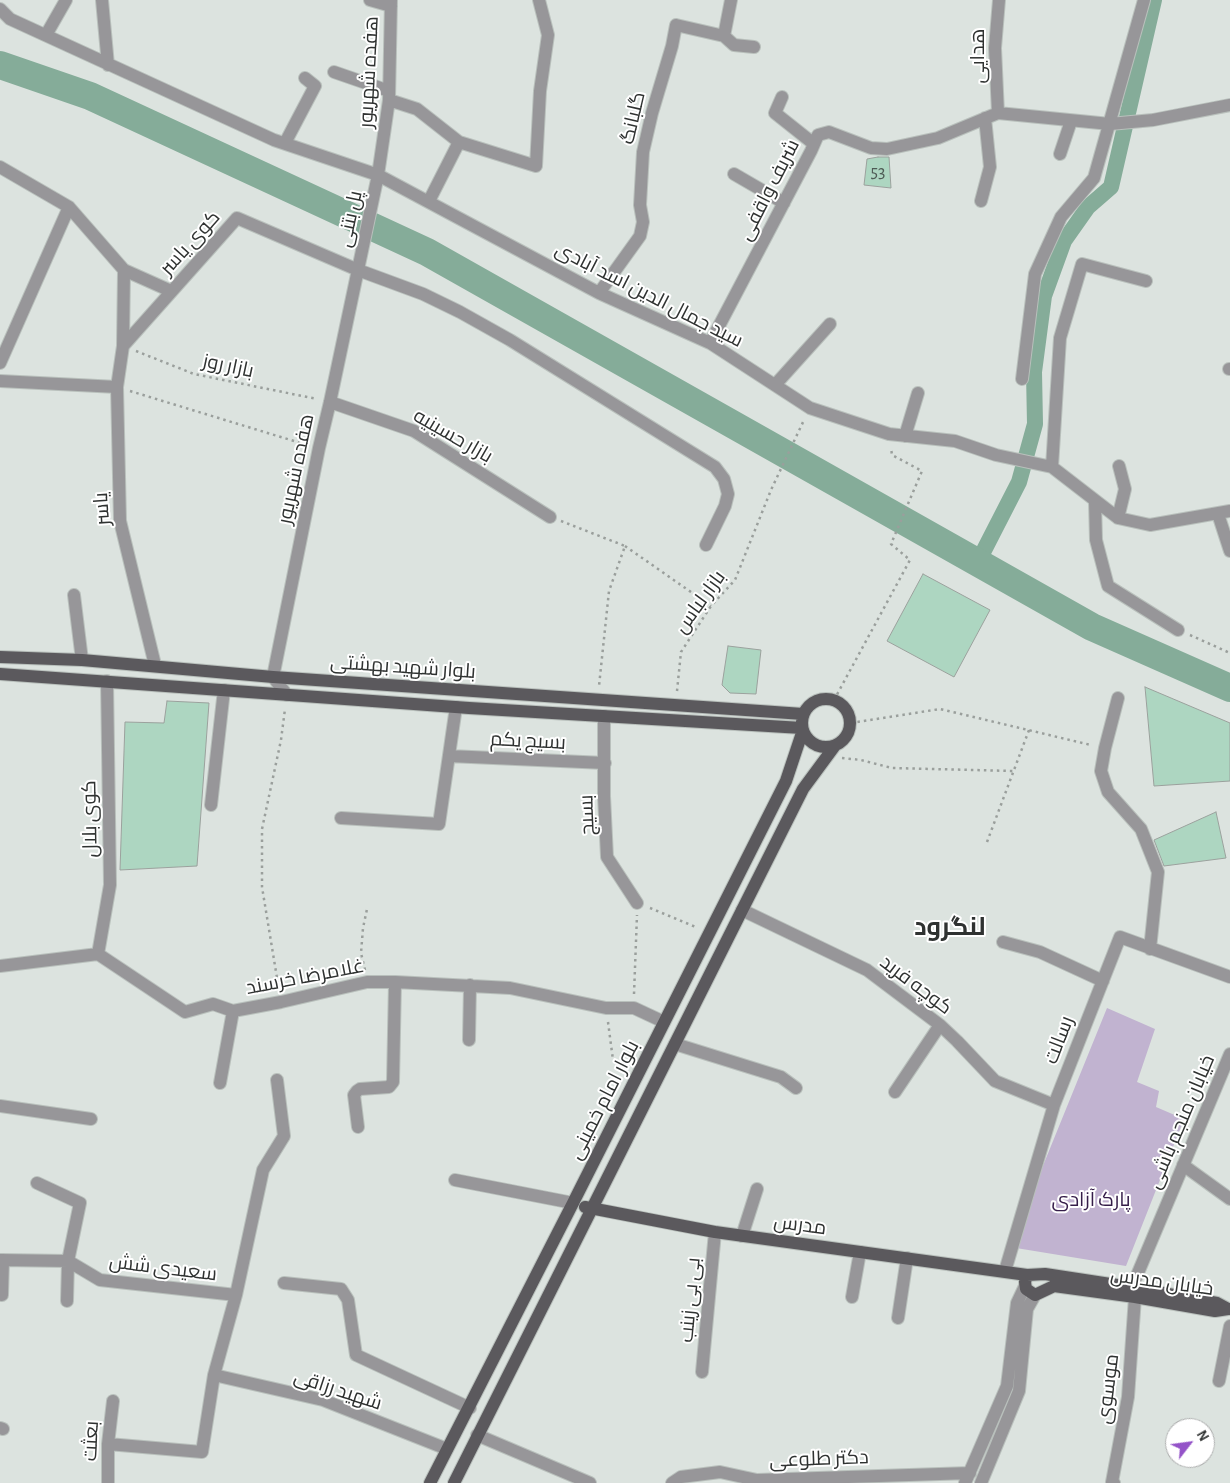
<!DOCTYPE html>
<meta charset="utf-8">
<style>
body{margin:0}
#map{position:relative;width:1230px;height:1483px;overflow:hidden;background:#dce3df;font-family:"Alegreya Sans",sans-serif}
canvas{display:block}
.north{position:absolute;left:1165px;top:1418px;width:50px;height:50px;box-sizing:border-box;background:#fff;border:1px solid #acadad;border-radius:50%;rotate:60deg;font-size:14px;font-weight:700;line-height:20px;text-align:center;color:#2f3231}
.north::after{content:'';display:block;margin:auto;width:18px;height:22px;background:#9453c8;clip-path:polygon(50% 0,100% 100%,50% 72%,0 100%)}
</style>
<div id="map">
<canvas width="1230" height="1483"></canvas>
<div class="north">N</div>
</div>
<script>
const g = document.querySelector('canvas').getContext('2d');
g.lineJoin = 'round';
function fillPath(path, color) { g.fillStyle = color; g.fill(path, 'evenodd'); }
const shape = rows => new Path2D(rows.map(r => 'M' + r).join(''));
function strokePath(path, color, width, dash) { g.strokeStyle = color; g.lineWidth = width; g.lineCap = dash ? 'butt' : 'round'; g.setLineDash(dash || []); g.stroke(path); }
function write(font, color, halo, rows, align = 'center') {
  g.font = font + ' "Alegreya Sans",Cairo,sans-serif'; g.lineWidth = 4; g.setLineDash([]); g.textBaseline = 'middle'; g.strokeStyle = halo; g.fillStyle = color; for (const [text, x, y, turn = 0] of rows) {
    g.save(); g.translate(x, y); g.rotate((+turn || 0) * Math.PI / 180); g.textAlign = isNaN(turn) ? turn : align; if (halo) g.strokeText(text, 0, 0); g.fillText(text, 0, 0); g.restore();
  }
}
const green = shape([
 [1107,1008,1155,1029,1137,1082,1159,1091,1156,1107,1184,1119,1126,1266,1010,1247]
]);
const canal = shape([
 [978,562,1019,482,1035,424,1034,372,1044,296,1064,241,1088,207,1111,187,1154,0]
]);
const river = shape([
 [0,65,90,96,427,252,1092,627,1230,688]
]);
const building = shape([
 [878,157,889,157,891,188,864,185,867,159,878,157],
 [923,574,990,610,954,677,887,641,923,574],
 [728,646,761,650,756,694,730,693,722,685,728,646],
 [1145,687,1230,723,1230,781,1154,786,1145,687],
 [167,701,209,703,197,866,120,870,125,722,164,723,167,701],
 [1216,812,1226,858,1164,866,1154,840,1216,812]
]);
const path = shape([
 [136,351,194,374,317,399],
 [130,391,307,445],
 [561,521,625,546,609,591,599,686],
 [625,546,711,606],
 [1190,635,1230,653],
 [677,691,681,652,711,606,735,580,771,490,804,420],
 [834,700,910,560,891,544,922,471,892,455,891,448],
 [851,723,940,709,1091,745],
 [842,758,861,760,892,768,1014,771],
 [987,842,1029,730],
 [650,908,698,928],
 [365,970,361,953,363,928,367,909],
 [279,990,262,887,262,829,281,740,285,709],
 [634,994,637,915],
 [608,1022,613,1060,627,1068]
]);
const minor = shape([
 [102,0,108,65],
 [370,0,391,6],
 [0,9,10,19,274,140,378,175,599,293,710,343,810,408,889,434,955,441,996,455,1052,467,1118,518,1150,525,1230,511],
 [46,35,66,0],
 [724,36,734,45,754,47],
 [334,72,389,91],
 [782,97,775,113,814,144],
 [389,100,417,109,459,142,536,166,540,91,548,35,539,0],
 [998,113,995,48,999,0],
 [285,143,315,86,305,78],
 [1060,154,1071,121],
 [0,167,69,207,124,270,171,291],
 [734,174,784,203],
 [429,201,459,142],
 [981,201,990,167,985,118],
 [124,270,123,346,117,387,120,521,155,665],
 [599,293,640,236,643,222,640,205,643,152,652,113,672,46,676,25,724,36,731,0],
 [710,343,811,151,818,135,829,132,871,148,887,149,938,138,998,113,1110,124,1153,120,1230,105],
 [123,346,237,218,358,270,423,294,460,312,510,340,715,467,724,479,728,494,725,506,706,545],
 [0,363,69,207],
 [1229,369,1230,369],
 [1022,379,1035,274,1061,217,1094,178,1144,0],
 [0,381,117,387],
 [775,385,830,324],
 [330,402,414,431,550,517],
 [905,436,918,393],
 [1052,467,1060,338,1082,264,1146,281],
 [1095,501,1096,540,1108,586,1178,630],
 [1218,514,1230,551],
 [1118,518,1125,489,1119,466],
 [74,595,82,660],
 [287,695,273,677,319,448,330,402,378,175,389,100,391,0],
 [1118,698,1105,748,1101,771,1108,792,1141,829,1158,872,1150,949],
 [604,716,604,796,607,857,637,903],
 [449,756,605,763],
 [211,805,224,690],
 [341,818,439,824,456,707],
 [742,910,867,970,940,1025,957,1041,995,1081,1054,1105],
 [1003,942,1040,952,1103,981],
 [98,954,110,885,107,681],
 [0,966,98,954,185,1012,213,1004,233,1011,281,1002,367,982,395,982,510,988,606,1008,634,1008,664,1022],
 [469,1040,470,985],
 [675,1044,781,1077,796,1088],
 [220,1083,233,1011],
 [895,1092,940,1025],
 [0,1106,91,1119],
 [358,1127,354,1095,357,1091,360,1089,389,1087,393,1082,395,982],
 [1183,1165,1230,1199],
 [455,1180,573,1203],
 [37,1183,80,1203,68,1261,67,1301],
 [742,1236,757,1189],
 [0,1260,68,1261,100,1280,236,1295],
 [1005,1271,1054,1105,1120,937,1230,977],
 [284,1283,341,1289,348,1300,356,1355,470,1408],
 [1130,1287,1135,1280,1230,1054],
 [2,1295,3,1260],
 [852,1297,860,1252],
 [898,1318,907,1258],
 [702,1372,715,1232],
 [214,1375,323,1400,447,1449],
 [1219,1381,1230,1326],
 [0,1428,3,1429],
 [477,1435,590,1483],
 [108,1444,202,1452,214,1375,236,1295,263,1170,284,1136,277,1080],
 [108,1483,108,1444,113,1401],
 [672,1483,681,1477,720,1472,757,1480,970,1473],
 [965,1483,1007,1386,1017,1303,1025,1286],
 [981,1483,1019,1391,1027,1309,1035,1295],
 [1114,1483,1112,1482,1128,1397,1135,1297]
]);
const major = shape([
 [0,657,82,660,273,677,803,714],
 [0,674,469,708,802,728],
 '802 723a24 24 0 1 1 48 0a24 24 0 1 1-48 0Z',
 [585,1207,715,1232,1027,1275],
 [1228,1309,1217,1303,1130,1287,1045,1274,1027,1275,1025,1282,1026,1289,1035,1295,1054,1286,1135,1297,1215,1311,1228,1309,1230,1309],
 [430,1483,573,1203,786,781,803,730],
 [454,1483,803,789,834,747]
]);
const numberNames = [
 ["53",878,172]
];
const streetNames = [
 ["هدایی",978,56,-90],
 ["هفده شهریور",369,72,-87],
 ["گلبانگ",633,118,-77],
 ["شریف واقفی",769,190,-63],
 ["پل بتنی",350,219,-78],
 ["کوی یاسر",190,243,-48],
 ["سید جمال الدین اسد آبادی",649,295,27],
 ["بازار روز",228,366,12],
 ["بازار حسینیه",453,436,30],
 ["هفده شهریور",296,469,-78],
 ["یاسر",102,509,-94],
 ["بازار لباس",700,602,-54],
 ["بلوار شهید بهشتی",403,667,4],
 ["بسیج یکم",528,741,3],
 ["بسیج",587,815,-92],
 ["کوی بلال",90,819,-91],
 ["غلامرضا خرسند",305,977,-11],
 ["کوچه فرید",916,985,37],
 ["رسالت",1059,1040,-69],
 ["بلوار امام خمینی",604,1100,-63],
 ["خیابان منجم باشی",1181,1122,-67],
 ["مدرس",800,1225,8],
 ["سعیدی شش",163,1268,7],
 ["خیابان مدرس",1162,1282,8],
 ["بی بی زینب",690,1300,-85],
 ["موسوی",1108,1389,-83],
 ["شهید رزاقی",338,1390,18],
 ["بعثت",91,1441,-87],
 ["دکتر طلوعی",819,1459,-2]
];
const parkNames = [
 ["پارک آزادی",1091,1200]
];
const districtNames = [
 ["لنگرود",950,927]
];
fillPath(green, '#c1b3d0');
strokePath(canal, '#85ac99', 16);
strokePath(river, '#85ac99', 28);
fillPath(building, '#add6c1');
strokePath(building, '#9ba19d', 1);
strokePath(minor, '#b9c0bc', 14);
strokePath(major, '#b9c0bc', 14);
strokePath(path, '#9a9f9c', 2.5, [2.5, 4]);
strokePath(minor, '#979699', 12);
strokePath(major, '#5b595d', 12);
write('18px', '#4e5b55', null, numberNames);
write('20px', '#2f3231', '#fff', streetNames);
write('20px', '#351d49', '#fff', parkNames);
write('bold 25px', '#2f3231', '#fff', districtNames);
</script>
